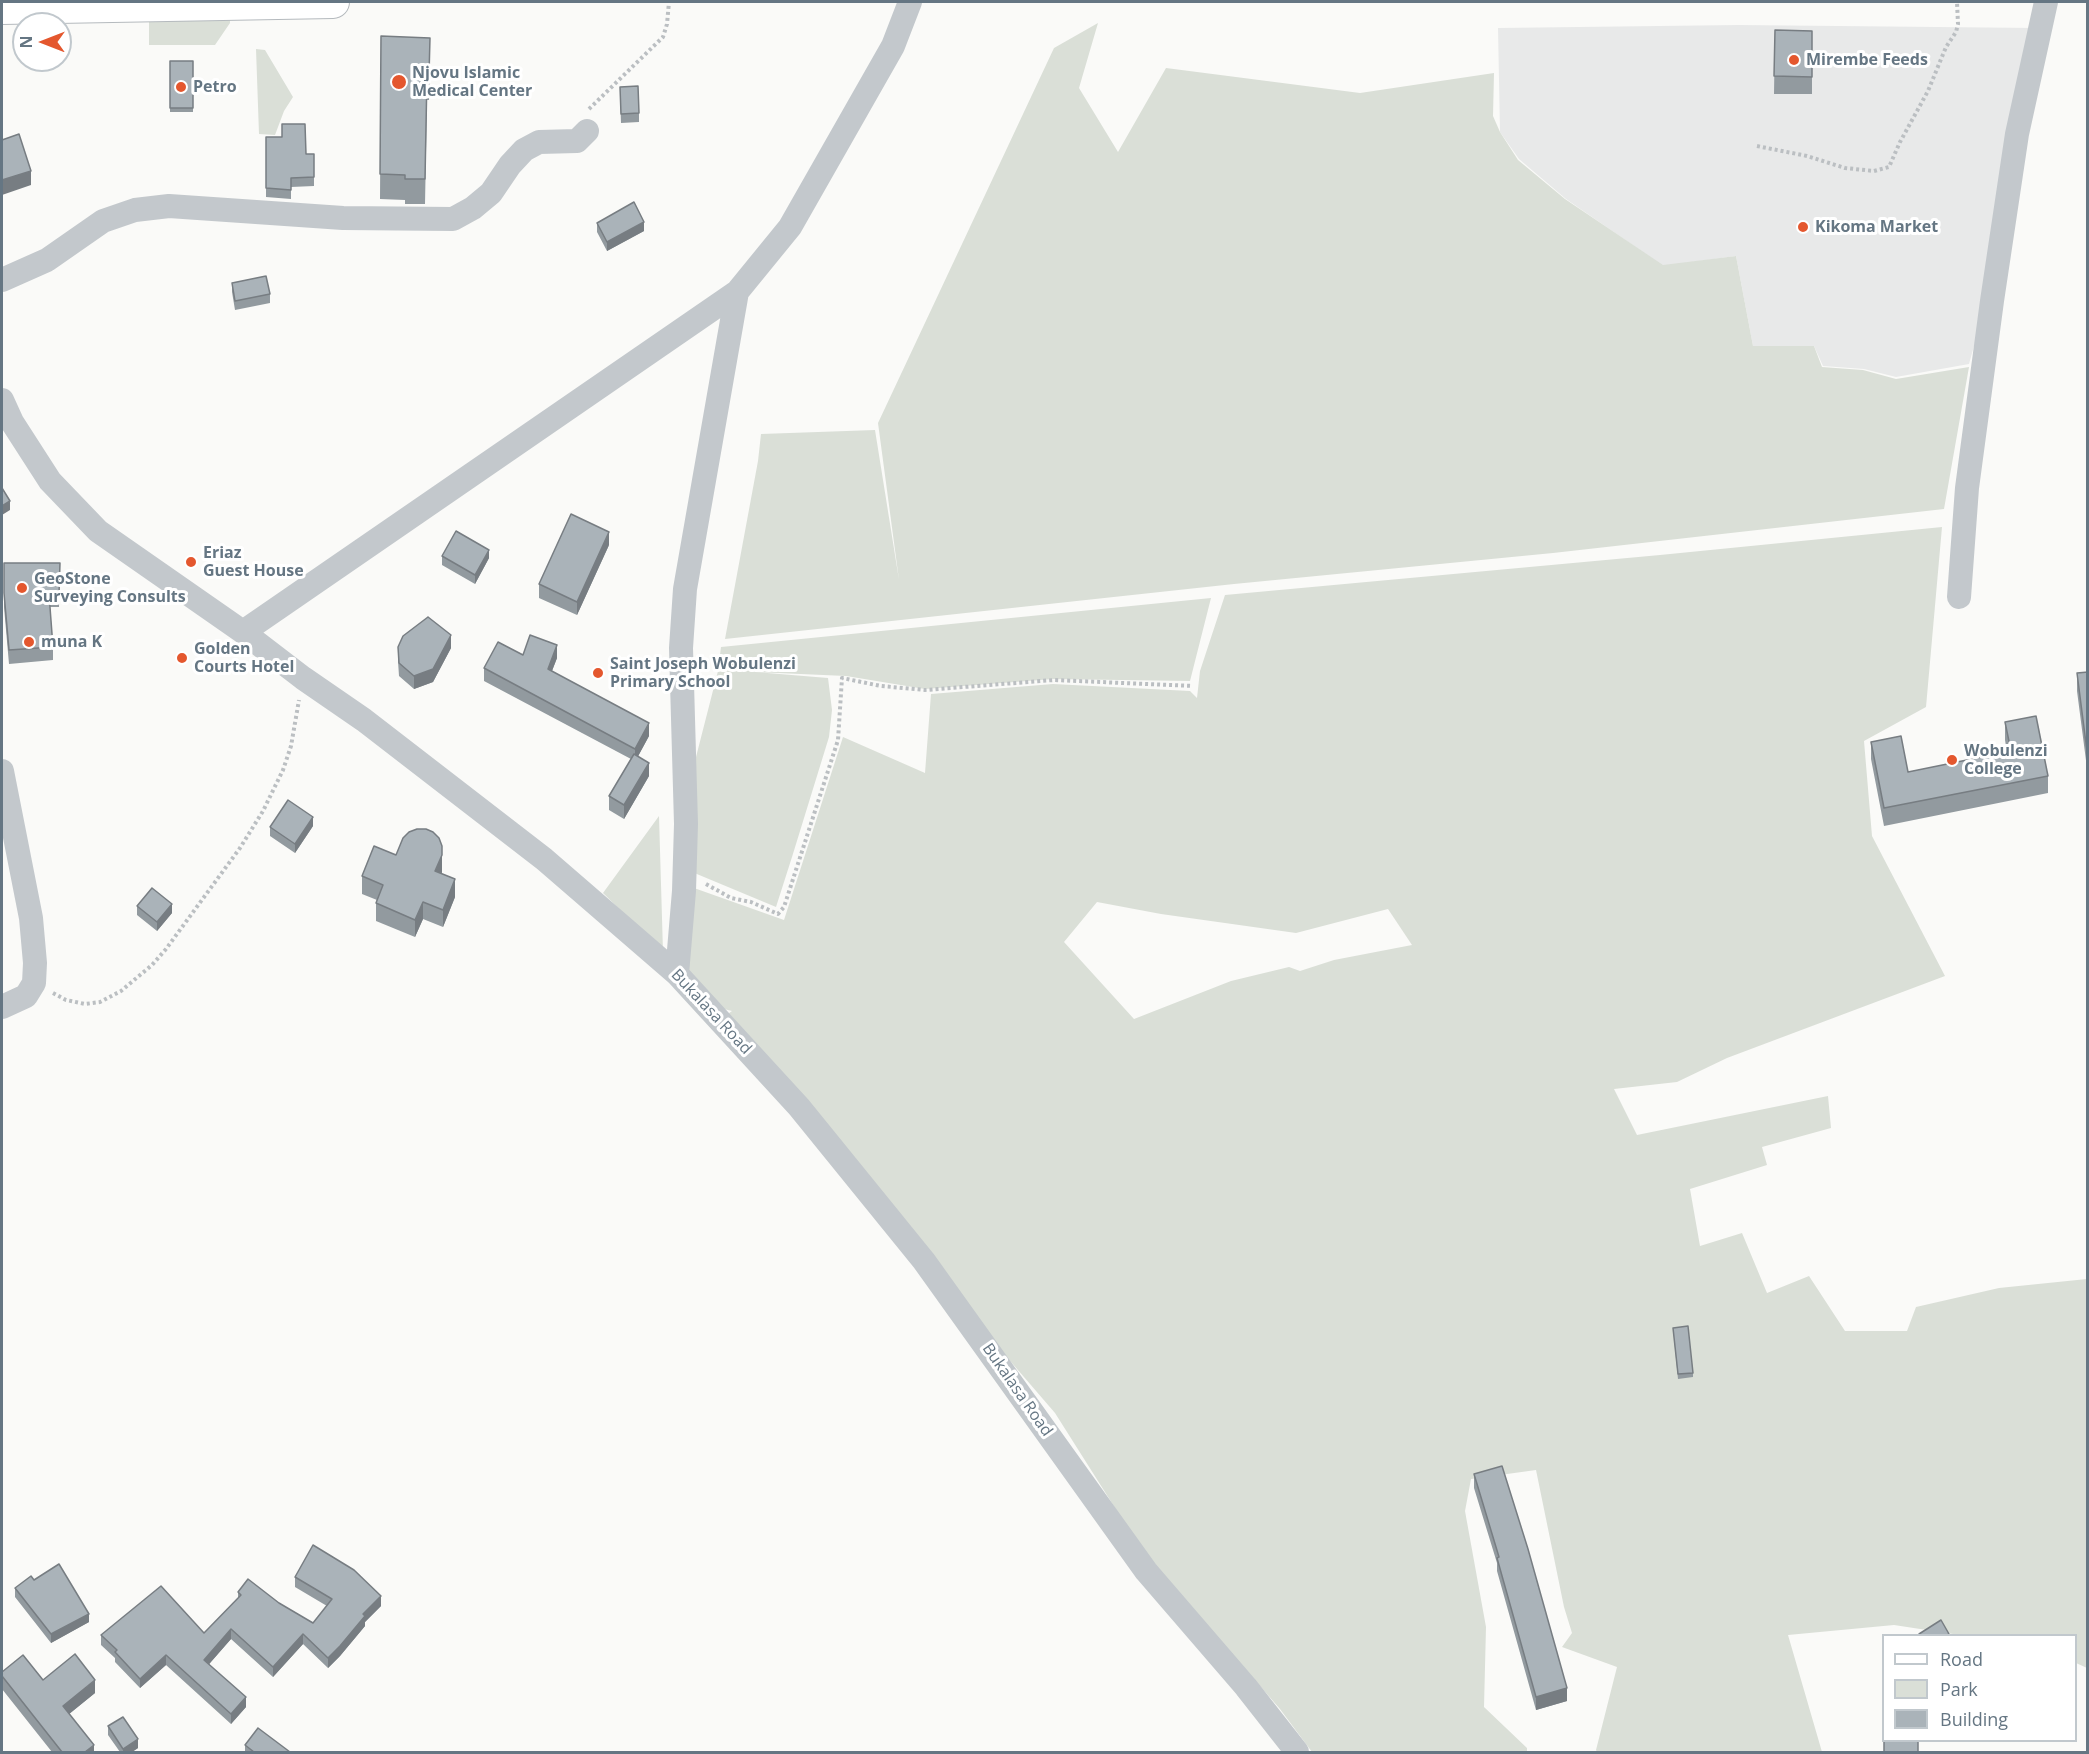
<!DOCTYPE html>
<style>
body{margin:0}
#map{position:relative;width:2089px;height:1754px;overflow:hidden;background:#fafaf8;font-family:"Open Sans",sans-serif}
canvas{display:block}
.frame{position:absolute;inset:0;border:3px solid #657683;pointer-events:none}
.legend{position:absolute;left:1882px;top:1634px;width:195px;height:108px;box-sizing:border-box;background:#fff;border:2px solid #c1c8cd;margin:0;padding:8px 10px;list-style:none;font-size:18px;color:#657683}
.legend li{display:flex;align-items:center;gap:12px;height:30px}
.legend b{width:30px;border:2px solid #c1c8cd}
.north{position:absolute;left:12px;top:12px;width:60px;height:60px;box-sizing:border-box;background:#fff;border:2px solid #c1c8cd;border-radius:50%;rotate:270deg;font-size:16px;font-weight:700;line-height:24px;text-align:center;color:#657683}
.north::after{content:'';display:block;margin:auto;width:21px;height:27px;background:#e4572e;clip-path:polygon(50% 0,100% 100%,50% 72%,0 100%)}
</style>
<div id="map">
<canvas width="2089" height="1754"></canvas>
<div class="frame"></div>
<ul class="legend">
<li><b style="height:8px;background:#fff"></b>Road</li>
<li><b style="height:16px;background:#dadfd7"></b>Park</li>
<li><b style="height:16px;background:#aab3b9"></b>Building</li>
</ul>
<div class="north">N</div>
</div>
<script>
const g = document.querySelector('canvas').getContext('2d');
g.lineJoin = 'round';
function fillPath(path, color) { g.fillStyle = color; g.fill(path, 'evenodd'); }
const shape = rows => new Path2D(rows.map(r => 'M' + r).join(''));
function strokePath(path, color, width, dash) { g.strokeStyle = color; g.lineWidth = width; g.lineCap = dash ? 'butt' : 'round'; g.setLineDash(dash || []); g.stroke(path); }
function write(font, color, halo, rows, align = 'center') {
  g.font = font + ' "Open Sans",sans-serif'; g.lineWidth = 6; g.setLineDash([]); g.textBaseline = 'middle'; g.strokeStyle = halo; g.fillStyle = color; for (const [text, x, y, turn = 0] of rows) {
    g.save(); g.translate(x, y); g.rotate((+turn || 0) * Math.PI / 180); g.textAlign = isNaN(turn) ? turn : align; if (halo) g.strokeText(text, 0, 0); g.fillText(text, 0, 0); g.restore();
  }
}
const built = shape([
 [1739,25,2036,28,1987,299,1969,364,1896,377,1864,369,1823,366,1814,346,1753,346,1736,256,1663,266,1566,199,1519,159,1500,132,1498,28]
]);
const green = shape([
 [149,15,230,15,230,23,215,45,149,45],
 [1098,23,1079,88,1118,152,1166,68,1360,93,1494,73,1493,116,1500,132,1518,160,1565,199,1663,265,1736,256,1753,346,1814,346,1822,367,1863,370,1896,379,1969,367,1944,509,1553,553,1234,584,725,639,758,461,761,434,875,430,899,580,878,423,1054,48],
 [256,49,265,50,293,97,284,111,275,135,259,134],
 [1942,527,1926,707,1864,741,1872,836,1945,976,1727,1058,1677,1082,1614,1089,1637,1135,1828,1096,1831,1128,1762,1147,1767,1165,1690,1189,1700,1246,1742,1233,1767,1293,1809,1276,1845,1331,1907,1331,1916,1307,1999,1288,2087,1279,2087,1668,2076,1663,2076,1636,1966,1636,1894,1625,1788,1635,1822,1752,1597,1752,1596,1750,1617,1667,1562,1647,1572,1633,1564,1607,1536,1470,1471,1479,1465,1511,1486,1627,1484,1707,1527,1748,1527,1752,1312,1752,1280,1709,1141,1549,1055,1413,924,1261,722,1018,732,1011,704,1004,687,984,694,888,784,920,843,737,925,773,931,694,1053,684,1190,691,1197,698,1200,671,1225,595,1660,555],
 [1097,902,1161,914,1296,933,1388,909,1412,945,1334,960,1300,971,1289,967,1231,981,1134,1019,1064,942],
 [1211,598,1190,681,1053,679,925,689,846,676,755,672,828,678,832,710,829,737,792,857,776,907,692,872,696,757,718,671,721,647],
 [659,816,663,952,603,893]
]);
const path = shape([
 [589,109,663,37,667,24,669,2],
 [1757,146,1807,156,1845,168,1874,171,1889,167,1900,142,1928,91,1946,47,1956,32,1958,24,1957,2],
 [706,884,731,898,751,902,778,914,784,907,838,740,842,678,881,686,925,690,1054,680,1193,686],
 [53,993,66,1000,85,1004,100,1002,121,991,152,965,166,949,240,848,263,811,283,770,291,746,299,700]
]);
const minor = shape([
 [2,280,47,260,103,221,135,210,169,206,343,218,453,219,473,208,491,193,510,165,524,150,539,142,577,141,587,131],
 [2,400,12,422,50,481,98,531,243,632,303,678,364,720,544,859,677,974,799,1107,924,1261,1146,1571,1246,1687,1297,1752],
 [1959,597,1967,488,1992,301,2017,134,2046,2],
 [243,632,737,292],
 [2,771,31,918,35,963,34,983,26,996,2,1007],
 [677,974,684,891,686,824,681,648,685,589,737,292,790,227,893,46,910,2]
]);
const major = shape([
 [2,8,333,2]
]);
const wall = shape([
 [1775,30,1812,31,1812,94,1774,94],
 [381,36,430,63,429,100,427,100,425,204,405,204,405,200,380,199],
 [170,61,193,61,193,112,170,112],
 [620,96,639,113,639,122,621,123],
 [266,137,306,154,314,154,314,186,291,187,291,199,266,197],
 [597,223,644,231,607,251,597,232],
 [232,283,270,294,270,303,235,310,232,292],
 [609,545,577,615,539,598,539,584],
 [442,556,489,558,475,584,442,565],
 [4,563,60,563,59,607,50,607,53,647,53,660,9,664,4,607],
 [398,647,451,648,433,682,414,689,399,676,398,661],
 [523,655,557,658,552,671,649,736,638,756,649,776,624,819,609,810,609,796,631,759,484,681,484,668],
 [2088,672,2088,776,2077,691,2077,673],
 [2005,722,2048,776,2048,793,1884,826,1871,759,1871,742,1908,772,2007,752,2005,740],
 [313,826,295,853,270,836,270,827],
 [396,855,442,872,442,874,455,897,443,927,423,919,415,937,376,921,376,903,377,900,362,894,362,876],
 [137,906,172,913,157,931,137,915],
 [1673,1328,1693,1373,1693,1377,1678,1379],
 [1474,1474,1567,1701,1536,1710,1497,1571,1497,1563,1474,1488],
 [295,1577,381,1606,365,1622,365,1626,340,1656,328,1668,303,1644,273,1677,231,1639,209,1664,246,1707,231,1724,166,1665,140,1688,115,1662,115,1658,101,1645,101,1635,204,1633,238,1598,238,1592,279,1603,313,1623,327,1606,295,1587],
 [34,1580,89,1622,51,1643,15,1597,15,1588],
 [2,1672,43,1680,95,1693,69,1714,94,1752,52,1752,2,1689],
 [108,1726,138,1748,132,1752,120,1752,108,1735],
 [245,1745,290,1752,245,1752]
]);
const shadedWall = shape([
 [430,38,430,63,429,100,429,75],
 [31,171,31,185,2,195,2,180],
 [644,222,644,231,607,251,607,242],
 [3,250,3,264,2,265,2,251],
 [10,501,10,510,2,515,2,506],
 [609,532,609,545,577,615,577,602],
 [489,550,489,558,475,584,475,575],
 [451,635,451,648,433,682,414,689,414,676],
 [557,645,557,658,548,681,548,669],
 [649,723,649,736,635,762,635,749],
 [649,763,649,776,624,819,624,805],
 [313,817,313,826,295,853,295,844],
 [442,855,442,872,435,889,435,871],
 [455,879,455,897,443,927,443,910],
 [423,902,423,919,415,937,415,920],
 [172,904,172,913,157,931,157,922],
 [381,1596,381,1606,365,1622,365,1626,340,1656,328,1668,328,1658,363,1614],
 [89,1614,89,1622,51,1643,51,1634],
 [231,1629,231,1639,204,1670,204,1660],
 [303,1634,303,1644,273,1677,273,1667],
 [166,1655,166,1665,140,1688,140,1679],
 [95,1680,95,1693,63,1719,63,1706],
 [1567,1688,1567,1701,1536,1710,1536,1697],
 [246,1697,246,1707,231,1724,231,1714],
 [138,1739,138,1748,132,1752,123,1752,123,1749],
 [94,1745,94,1752,85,1752]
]);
const building = shape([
 [1775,30,1812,31,1812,77,1774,76,1775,30],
 [381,36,430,38,429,75,427,74,425,179,405,179,405,175,380,174,381,36],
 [170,61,193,61,193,108,170,108,170,61],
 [638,86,639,113,621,114,620,87,638,86],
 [282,124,305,124,306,154,314,154,314,177,291,178,291,190,266,188,266,137,282,137,282,124],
 [19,134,31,171,2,180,2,140,19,134],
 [634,202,644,222,607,242,597,223,634,202],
 [266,276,270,294,235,301,232,283,266,276],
 [2,488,10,501,2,506,2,488],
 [571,514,609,532,577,602,539,584,571,514],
 [456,531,489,550,475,575,442,556,456,531],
 [4,563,60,563,59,594,49,594,53,647,9,650,4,593,4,563],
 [428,617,451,635,433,669,414,676,399,663,398,647,403,636,428,617],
 [530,635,557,645,548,669,649,723,635,749,484,668,498,642,523,655,530,635],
 [2088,672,2088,759,2077,673,2088,672],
 [2036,716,2048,776,1884,808,1871,742,1901,736,1908,772,2011,751,2005,722,2036,716],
 [634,754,649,763,624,805,609,796,634,754],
 [288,800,313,817,295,844,270,827,288,800],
 [417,829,426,829,433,832,439,838,442,846,442,855,435,871,455,879,443,910,423,902,415,920,376,903,383,885,362,876,374,846,396,855,403,838,409,832,417,829],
 [152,888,172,904,157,922,137,906,152,888],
 [1688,1326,1693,1373,1678,1374,1673,1328,1688,1326],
 [1502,1466,1528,1549,1567,1688,1536,1697,1497,1558,1499,1557,1474,1474,1502,1466],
 [313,1545,354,1570,381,1596,363,1614,365,1616,340,1646,328,1658,303,1634,273,1667,231,1629,204,1660,246,1697,231,1714,166,1655,140,1679,115,1652,117,1650,101,1635,161,1586,204,1633,241,1595,238,1592,248,1579,279,1603,313,1623,332,1599,295,1577,313,1545],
 [59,1564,89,1614,51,1634,15,1588,31,1576,34,1580,59,1564],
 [1941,1620,1949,1634,1947,1635,1920,1635,1919,1634,1941,1620],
 [75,1654,95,1680,63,1706,94,1745,85,1752,62,1752,2,1676,2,1672,23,1655,43,1680,75,1654],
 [123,1717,138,1739,123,1749,108,1726,123,1717],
 [258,1728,290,1752,254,1752,245,1745,258,1728],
 [1884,1740,1918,1740,1918,1752,1884,1752,1884,1740]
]);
const markers = [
 [1794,60,6,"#e4572e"],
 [399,82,8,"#e4572e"],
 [181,87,6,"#e4572e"],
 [1803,227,6,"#e4572e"],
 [191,562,6,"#e4572e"],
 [22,588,6,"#e4572e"],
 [29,642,6,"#e4572e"],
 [182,658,6,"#e4572e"],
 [598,673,6,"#e4572e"],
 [1952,760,6,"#e4572e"]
];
const poiNames = [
 ["Mirembe Feeds",1806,60],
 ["Njovu Islamic",412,73],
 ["Medical Center",412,91],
 ["Petro",193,87],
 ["Kikoma Market",1815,227],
 ["Eriaz",203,553],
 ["Guest House",203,571],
 ["GeoStone",34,579],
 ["Surveying Consults",34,597],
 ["muna K",41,642],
 ["Golden",194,649],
 ["Courts Hotel",194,667],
 ["Saint Joseph Wobulenzi",610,664],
 ["Primary School",610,682],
 ["Wobulenzi",1964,751],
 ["College",1964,769]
];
const streetNames = [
 ["Bukalasa Road",711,1012,47],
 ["Bukalasa Road",1017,1390,55]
];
fillPath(built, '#e8e9e9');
fillPath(green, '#dadfd7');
strokePath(major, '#b5babe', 34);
strokePath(path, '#bbbfc2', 4, [3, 3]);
strokePath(minor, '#c3c8cc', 24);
strokePath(major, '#fff', 32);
fillPath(wall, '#929a9f');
fillPath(shadedWall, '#777d82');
fillPath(building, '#aab3b9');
strokePath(building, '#777d82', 1.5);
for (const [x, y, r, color] of markers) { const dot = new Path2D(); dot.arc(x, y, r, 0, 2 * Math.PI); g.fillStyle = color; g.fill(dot); strokePath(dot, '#fff', 2); }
write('bold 16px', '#657683', '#fff', poiNames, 'left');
write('16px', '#657683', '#fff', streetNames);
</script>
